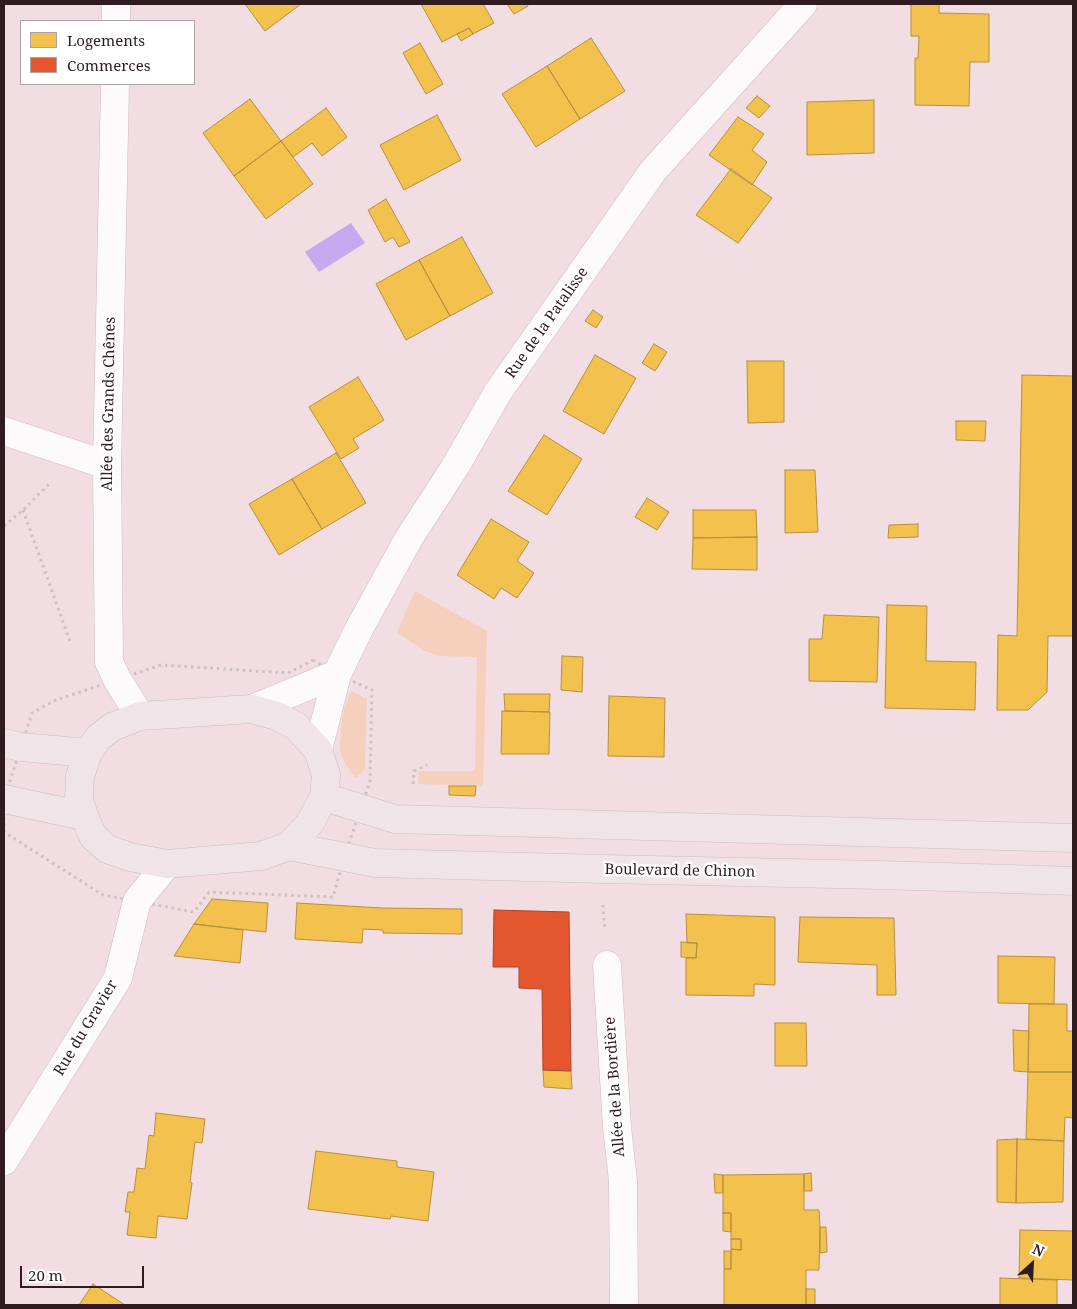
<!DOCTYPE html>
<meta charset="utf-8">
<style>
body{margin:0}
#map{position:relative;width:1077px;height:1309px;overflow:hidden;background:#f1dde2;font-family:"Noto Serif",serif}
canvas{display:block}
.frame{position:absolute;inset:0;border:5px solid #301b21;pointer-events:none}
.legend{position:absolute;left:20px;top:20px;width:175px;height:65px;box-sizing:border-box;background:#fff;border:1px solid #aca4a6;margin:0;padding:6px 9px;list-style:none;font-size:15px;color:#301b21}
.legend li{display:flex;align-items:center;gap:10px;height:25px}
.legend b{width:25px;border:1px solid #aca4a6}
.north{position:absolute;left:1007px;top:1239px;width:50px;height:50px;-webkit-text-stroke:4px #fff;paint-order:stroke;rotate:25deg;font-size:14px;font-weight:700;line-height:20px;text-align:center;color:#301b21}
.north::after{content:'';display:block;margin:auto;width:18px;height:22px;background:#301b21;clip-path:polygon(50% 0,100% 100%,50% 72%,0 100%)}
.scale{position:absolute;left:20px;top:1266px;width:124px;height:22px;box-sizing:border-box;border:2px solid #301b21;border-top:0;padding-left:6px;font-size:15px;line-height:18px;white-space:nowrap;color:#301b21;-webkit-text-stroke:4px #fff;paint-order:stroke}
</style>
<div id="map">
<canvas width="1077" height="1309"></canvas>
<div class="frame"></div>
<ul class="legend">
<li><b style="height:14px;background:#f2c14e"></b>Logements</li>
<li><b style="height:14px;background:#e4572e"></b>Commerces</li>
</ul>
<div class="north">N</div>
<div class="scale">20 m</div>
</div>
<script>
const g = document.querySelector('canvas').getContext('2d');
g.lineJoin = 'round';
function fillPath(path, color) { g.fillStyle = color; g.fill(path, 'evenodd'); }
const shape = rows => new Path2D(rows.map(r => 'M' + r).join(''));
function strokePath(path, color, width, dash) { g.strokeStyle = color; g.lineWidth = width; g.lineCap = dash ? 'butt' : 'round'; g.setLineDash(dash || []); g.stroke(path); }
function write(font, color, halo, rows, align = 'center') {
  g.font = font + ' "Noto Serif",serif'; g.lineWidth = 5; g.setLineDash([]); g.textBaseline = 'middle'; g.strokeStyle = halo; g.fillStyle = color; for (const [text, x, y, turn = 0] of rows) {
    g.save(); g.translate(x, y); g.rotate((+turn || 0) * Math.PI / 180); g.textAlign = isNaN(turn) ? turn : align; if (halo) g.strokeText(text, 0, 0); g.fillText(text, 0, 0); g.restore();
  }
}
const green = shape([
 [415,591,487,631,483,786,418,784,419,771,475,771,477,657,438,656,425,651,397,632],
 [351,691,367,699,365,769,355,778,345,763,340,751,341,724,344,709]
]);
const water = shape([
 [351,223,365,243,319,272,305,252]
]);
const homes = shape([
 [245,4,301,4,265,31,245,4],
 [421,4,483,4,494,23,473,34,469,28,442,42,421,4],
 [507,4,527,4,528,6,514,14,507,4],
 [911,4,939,4,939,13,989,14,989,62,970,62,969,106,915,105,915,58,918,58,919,36,911,36,911,4],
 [469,28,473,34,461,41,457,34,469,28],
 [591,38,625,91,580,119,547,66,591,38],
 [420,43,443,84,426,94,403,53,420,43],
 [547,66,580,119,536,147,502,94,547,66],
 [757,96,770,106,759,118,746,108,757,96],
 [250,99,281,141,234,176,203,133,250,99],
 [874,100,874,153,807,155,807,102,874,100],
 [326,108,347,137,322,156,312,143,293,157,281,141,326,108],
 [437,115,461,160,404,190,380,145,437,115],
 [738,117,764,134,752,150,767,162,752,185,709,155,738,117],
 [281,141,313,184,266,219,234,176,281,141],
 [731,169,772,198,738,243,696,215,731,169],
 [386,199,410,242,399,247,393,237,385,242,368,210,386,199],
 [462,237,493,293,450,316,419,260,462,237],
 [419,260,450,316,406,340,376,284,419,260],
 [593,310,603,317,596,328,585,321,593,310],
 [654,344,667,352,655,371,642,363,654,344],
 [595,355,636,378,604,434,563,411,595,355],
 [747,361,784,361,784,422,748,423,747,361],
 [1022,375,1073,376,1073,636,1048,636,1047,692,1028,710,997,710,998,635,1017,636,1022,375],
 [358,377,384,420,353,439,359,448,341,459,309,407,358,377],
 [956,421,986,421,985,441,956,440,956,421],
 [544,435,582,459,547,515,508,491,544,435],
 [336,453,366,503,322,529,292,479,336,453],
 [785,470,815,470,818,532,785,533,785,470],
 [292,479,322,529,279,555,249,504,292,479],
 [647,498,669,512,657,530,635,517,647,498],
 [693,510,756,510,757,537,693,538,693,510],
 [491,519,529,542,517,561,534,573,517,598,501,588,494,599,457,575,491,519],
 [918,524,918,537,888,538,889,525,918,524],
 [757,537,757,570,692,569,693,538,757,537],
 [887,605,927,606,926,661,976,662,975,710,885,708,887,605],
 [824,615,879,617,877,682,809,681,809,639,822,639,824,615],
 [562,656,583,657,582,692,561,690,562,656],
 [504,694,550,694,549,712,505,711,504,694],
 [609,696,665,698,664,757,608,756,609,696],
 [502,711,550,712,549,754,501,754,502,711],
 [449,786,476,786,475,796,449,795,449,786],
 [212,899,268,903,266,932,194,924,212,899],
 [297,903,382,908,462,909,462,934,383,933,383,930,363,929,362,943,295,939,297,903],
 [686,914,775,917,775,985,754,984,754,996,686,995,686,958,696,958,697,943,687,943,686,914],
 [800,917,894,918,896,995,877,995,877,965,798,962,800,917],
 [194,924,243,930,240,963,174,956,194,924],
 [681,942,697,943,696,958,681,957,681,942],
 [998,956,1055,957,1054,1004,998,1003,998,956],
 [1029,1004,1067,1004,1067,1031,1073,1031,1073,1072,1028,1072,1029,1004],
 [775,1023,806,1023,807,1066,775,1066,775,1023],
 [1013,1030,1029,1031,1028,1072,1014,1071,1013,1030],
 [543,1070,571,1071,572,1089,544,1087,543,1070],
 [1028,1072,1073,1072,1073,1118,1065,1117,1064,1141,1026,1139,1028,1072],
 [156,1113,205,1119,202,1143,195,1142,190,1182,192,1183,187,1219,158,1216,156,1238,127,1235,130,1212,125,1212,128,1192,134,1192,137,1168,145,1169,149,1135,154,1136,156,1113],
 [1017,1139,1064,1141,1063,1202,1016,1203,1017,1139],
 [1017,1139,1016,1203,997,1202,997,1140,1017,1139],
 [316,1151,397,1161,397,1167,434,1172,428,1221,391,1216,390,1219,308,1209,316,1151],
 [811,1173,812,1191,804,1191,804,1174,811,1173],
 [714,1174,723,1175,723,1193,715,1193,714,1174],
 [804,1174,804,1210,819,1210,820,1227,819,1270,806,1270,806,1305,724,1305,724,1269,731,1269,731,1249,741,1250,741,1239,731,1239,731,1213,723,1213,723,1175,804,1174],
 [723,1213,731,1213,731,1232,723,1231,723,1213],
 [820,1227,826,1227,827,1252,820,1253,820,1227],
 [1020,1230,1073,1231,1073,1280,1019,1278,1020,1230],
 [731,1239,741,1239,741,1250,731,1249,731,1239],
 [724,1251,731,1251,731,1269,724,1269,724,1251],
 [1000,1278,1057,1280,1057,1305,1000,1305,1000,1278],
 [93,1284,125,1305,79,1305,93,1284],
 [806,1289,815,1289,815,1305,806,1305,806,1289]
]);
const shops = shape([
 [494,910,569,912,571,1071,543,1070,542,989,519,988,519,967,493,967,494,910]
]);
const path = shape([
 [23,510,71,644],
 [4,526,23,510,49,484],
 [313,660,337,674,372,690,370,781,345,855,333,897,209,892,194,912,103,895,4,832,4,799,32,713,56,700,161,665,288,673,313,660],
 [413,784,414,771,427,765],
 [603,905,605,931]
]);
const street = shape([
 [116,21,116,4],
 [115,84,107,465,109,662,117,679,140,716],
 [4,431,107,465],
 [252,709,337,674],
 [318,750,337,674,359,629,409,538,455,467,498,392,653,171,803,4],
 [607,965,617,1127,623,1181,624,1305],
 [4,1161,118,978,137,901,167,864]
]);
const primary = shape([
 [252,709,277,716,296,726,318,750,326,775,324,797,310,823,289,846,261,856,167,864,130,857,107,849,93,836,84,816,79,799,80,776,88,753,98,738,112,727,140,716,252,709],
 [4,743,21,747,88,753],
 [324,797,395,819,1073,838],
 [4,799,84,816],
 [289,846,375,863,603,869,880,875,1073,881]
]);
const streetNames = [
 ["Rue de la Patalisse",547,323,-55],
 ["Allée des Grands Chênes",109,404,-89],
 ["Boulevard de Chinon",680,871,1],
 ["Rue du Gravier",86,1028,-59],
 ["Allée de la Bordière",615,1087,-94]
];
fillPath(green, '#f5d0bd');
fillPath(water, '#c7a8ee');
fillPath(homes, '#f2c14e');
strokePath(homes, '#b88f40', 1);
fillPath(shops, '#e4572e');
strokePath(shops, '#ae452a', 1);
strokePath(street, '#cfbbc1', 29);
strokePath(primary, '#c9bdc0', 29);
strokePath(path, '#cbc2c5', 3, [2.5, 4]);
strokePath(street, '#fdfafb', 28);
strokePath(primary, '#f0e4e8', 28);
write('15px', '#301b21', '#fff', streetNames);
</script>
